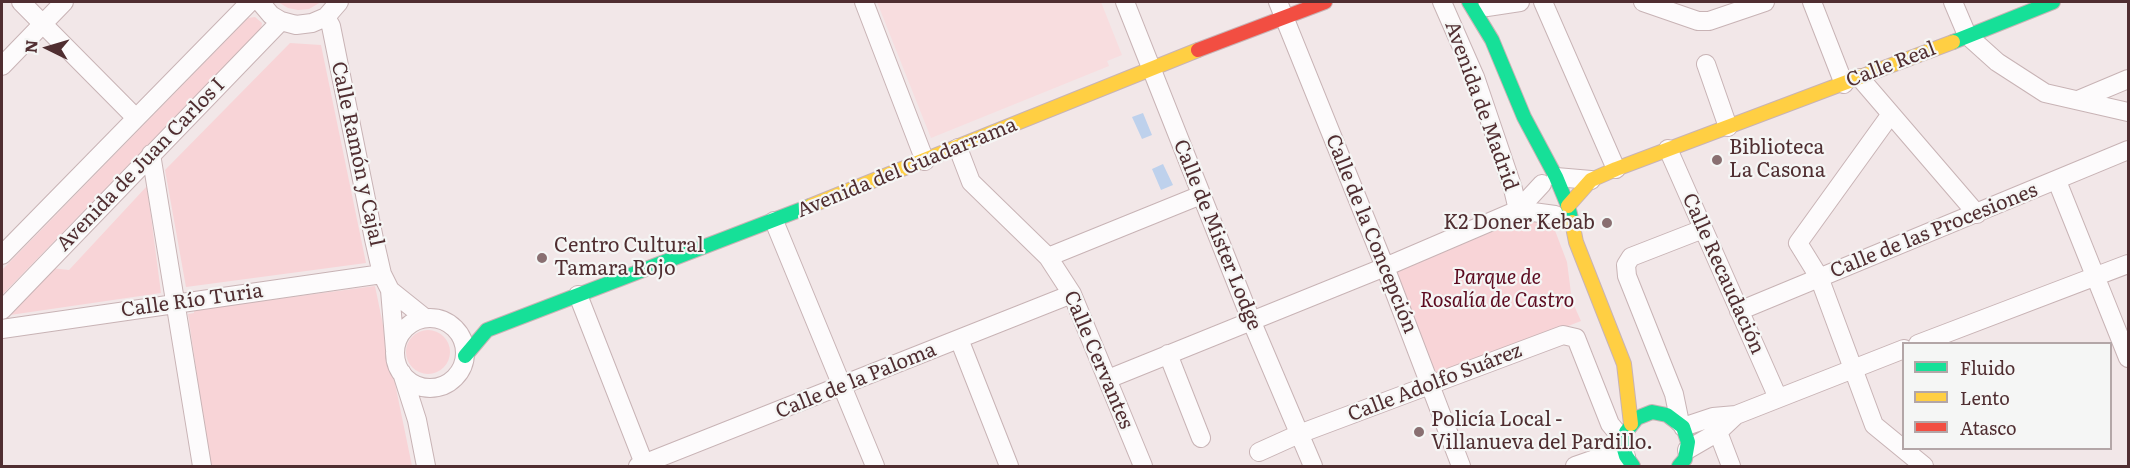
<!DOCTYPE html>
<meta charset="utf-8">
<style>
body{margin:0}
#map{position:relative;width:2130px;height:468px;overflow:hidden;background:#f2e7e8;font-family:Literata,serif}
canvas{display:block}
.frame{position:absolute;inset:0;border:3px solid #502e31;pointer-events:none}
.legend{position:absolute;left:1902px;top:342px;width:210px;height:108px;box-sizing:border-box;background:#f5f6f5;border:2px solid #b3a6a7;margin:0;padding:8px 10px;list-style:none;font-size:18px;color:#502e31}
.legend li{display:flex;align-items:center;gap:12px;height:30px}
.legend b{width:30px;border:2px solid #b3a6a7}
.north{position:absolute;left:18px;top:18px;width:60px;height:60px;-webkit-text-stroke:4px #f5f6f5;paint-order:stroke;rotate:275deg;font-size:16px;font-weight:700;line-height:24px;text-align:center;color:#502e31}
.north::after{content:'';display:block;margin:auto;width:21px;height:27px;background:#502e31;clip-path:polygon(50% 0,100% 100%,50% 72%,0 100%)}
</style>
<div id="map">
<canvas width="2130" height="468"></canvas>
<div class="frame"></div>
<ul class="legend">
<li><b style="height:8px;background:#16e098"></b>Fluido</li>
<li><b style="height:8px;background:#ffcf43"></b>Lento</li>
<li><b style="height:8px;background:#f24e42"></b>Atasco</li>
</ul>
<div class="north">N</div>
</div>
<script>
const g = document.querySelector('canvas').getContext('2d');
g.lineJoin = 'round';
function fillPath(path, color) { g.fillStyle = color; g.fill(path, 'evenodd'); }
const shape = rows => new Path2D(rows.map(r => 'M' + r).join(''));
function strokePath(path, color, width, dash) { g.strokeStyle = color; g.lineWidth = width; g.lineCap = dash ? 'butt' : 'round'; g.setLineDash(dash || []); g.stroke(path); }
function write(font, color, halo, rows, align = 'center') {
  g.font = font + ' Literata,serif'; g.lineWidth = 4.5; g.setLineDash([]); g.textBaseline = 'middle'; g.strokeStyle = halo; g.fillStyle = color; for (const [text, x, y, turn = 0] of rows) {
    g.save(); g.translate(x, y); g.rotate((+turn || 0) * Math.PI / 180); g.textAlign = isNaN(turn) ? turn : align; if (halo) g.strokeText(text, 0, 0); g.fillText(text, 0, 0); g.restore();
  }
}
const built = shape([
 [877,2,1101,2,1122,55,1107,61,1109,66,931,138]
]);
const green = shape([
 [278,2,321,2,309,9,298,10,288,8],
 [255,17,262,23,261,29,2,295,2,270,248,18],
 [290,43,321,45,366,263,186,287,165,170],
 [147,186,161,293,10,315,51,268,69,270],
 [1516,216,1551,220,1567,262,1572,301,1581,321,1434,378,1391,270],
 [375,286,412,466,210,466,188,314,194,313,194,310],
 '406 352a22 22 0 1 1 44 0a22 22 0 1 1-44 0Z'
]);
const water = shape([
 [1143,113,1152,135,1142,139,1132,117],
 [1163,164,1173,185,1161,190,1152,169]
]);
const street = shape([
 [21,2,136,118],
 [260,2,271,15,281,21,296,25,312,23,326,17,339,2],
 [864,2,925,161],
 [1125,2,1251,320,1313,466],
 [1278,2,1385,267,1461,466],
 [1442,2,1475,77,1513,189,1518,210],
 [1543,2,1616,169],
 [1643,2,1698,21,1709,21,1765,2],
 [1812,2,1844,84],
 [1953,2,1967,35,1997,62,2045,93,2128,112],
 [1487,7,1520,2],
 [326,17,331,26,374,239,382,274,390,290,395,350],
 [1706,64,1728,127],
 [2,66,64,2],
 [1860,78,1977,214],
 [2078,100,2128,79],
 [1891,114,1798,243,1819,277,1874,425,1924,466],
 [958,148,971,182,1048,257,1072,294,1143,466],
 [1668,149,1778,398],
 [151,154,202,466],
 [1556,177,1591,180],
 [2057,181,2128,358],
 [1518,210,1555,215],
 [774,221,875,466],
 [2,255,250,2],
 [1048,257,1201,195],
 [390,290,425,318],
 [578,295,645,466],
 [2,310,281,21],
 [1739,311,2128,150],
 '395 353a35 35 0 1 1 70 0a35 35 0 1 1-70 0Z',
 [2,329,382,274],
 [959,339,1009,466],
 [1918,344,2128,264],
 [1168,354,1201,438],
 [402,373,417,420,426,466],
 [1108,379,1385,267,1518,210,1542,184],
 [1680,423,1674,394,1627,276,1626,265,1631,257,1703,229],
 [1683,427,1713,417,1736,415,1904,349],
 [1718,432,1731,466],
 [1687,450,1718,432,1736,415],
 [1259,452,1299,434,1563,335,1576,338,1610,424,1624,441,1595,459,1626,456],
 [638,466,1072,294],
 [1575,466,1595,459]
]);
const fast = shape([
 [1469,2,1492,40,1524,117,1556,177,1568,206,1572,222],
 [1953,42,2053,2],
 [465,356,487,330,810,206],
 [1633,466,1626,456,1624,449,1626,432,1637,418,1652,412,1667,415,1683,427,1688,442,1685,459,1679,466]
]);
const slow = shape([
 [810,206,1198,50],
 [1568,206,1591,180,1616,169,1953,42],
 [1572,222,1576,242,1624,364,1631,424]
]);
const jam = shape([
 [1198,50,1325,2]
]);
const markers = [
 [1717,160,6,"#896f71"],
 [1607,223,6,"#896f71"],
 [542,258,6,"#896f71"],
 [1419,432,6,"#896f71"]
];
const streetNames = [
 ["Calle Real",1891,65,-21],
 ["Avenida de Madrid",1481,106,70],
 ["Calle Ramón y Cajal",357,154,78],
 ["Avenida de Juan Carlos I",141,165,-46],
 ["Avenida del Guadarrama",907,168,-22],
 ["Calle de las Procesiones",1934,231,-22],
 ["Calle de la Concepción",1371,234,68],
 ["Calle de Mister Lodge",1217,235,68],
 ["Calle Recaudación",1723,274,66],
 ["Calle Río Turia",192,301,-8],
 ["Calle Cervantes",1098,360,67],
 ["Calle de la Paloma",856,381,-22],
 ["Calle Adolfo Suárez",1435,383,-21]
];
const poiNames = [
 ["Biblioteca",1729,148],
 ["La Casona",1729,171],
 ["K2 Doner Kebab",1595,223,"right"],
 ["Centro Cultural",554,246],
 ["Tamara Rojo",554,269],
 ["Policía Local -",1431,420],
 ["Villanueva del Pardillo.",1431,443]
];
const parkNames = [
 ["Parque de",1497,278],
 ["Rosalía de Castro",1497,301]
];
fillPath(built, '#f8dddf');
fillPath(green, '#f8d4d7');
fillPath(water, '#bed1ec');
strokePath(street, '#c8b3b5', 20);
strokePath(fast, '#c8b3b5', 16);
strokePath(slow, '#c8b3b5', 16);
strokePath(jam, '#c8b3b5', 16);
strokePath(street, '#fdfbfc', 18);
strokePath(fast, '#16e098', 14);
strokePath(slow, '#ffcf43', 14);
strokePath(jam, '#f24e42', 14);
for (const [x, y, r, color] of markers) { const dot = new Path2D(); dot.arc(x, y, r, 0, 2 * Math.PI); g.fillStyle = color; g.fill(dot); strokePath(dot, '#f5f6f5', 2); }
write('20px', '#502e31', '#f5f6f5', streetNames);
write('20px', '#502e31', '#f5f6f5', poiNames, 'left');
write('italic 20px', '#5c0a1f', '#f5f6f5', parkNames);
</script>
